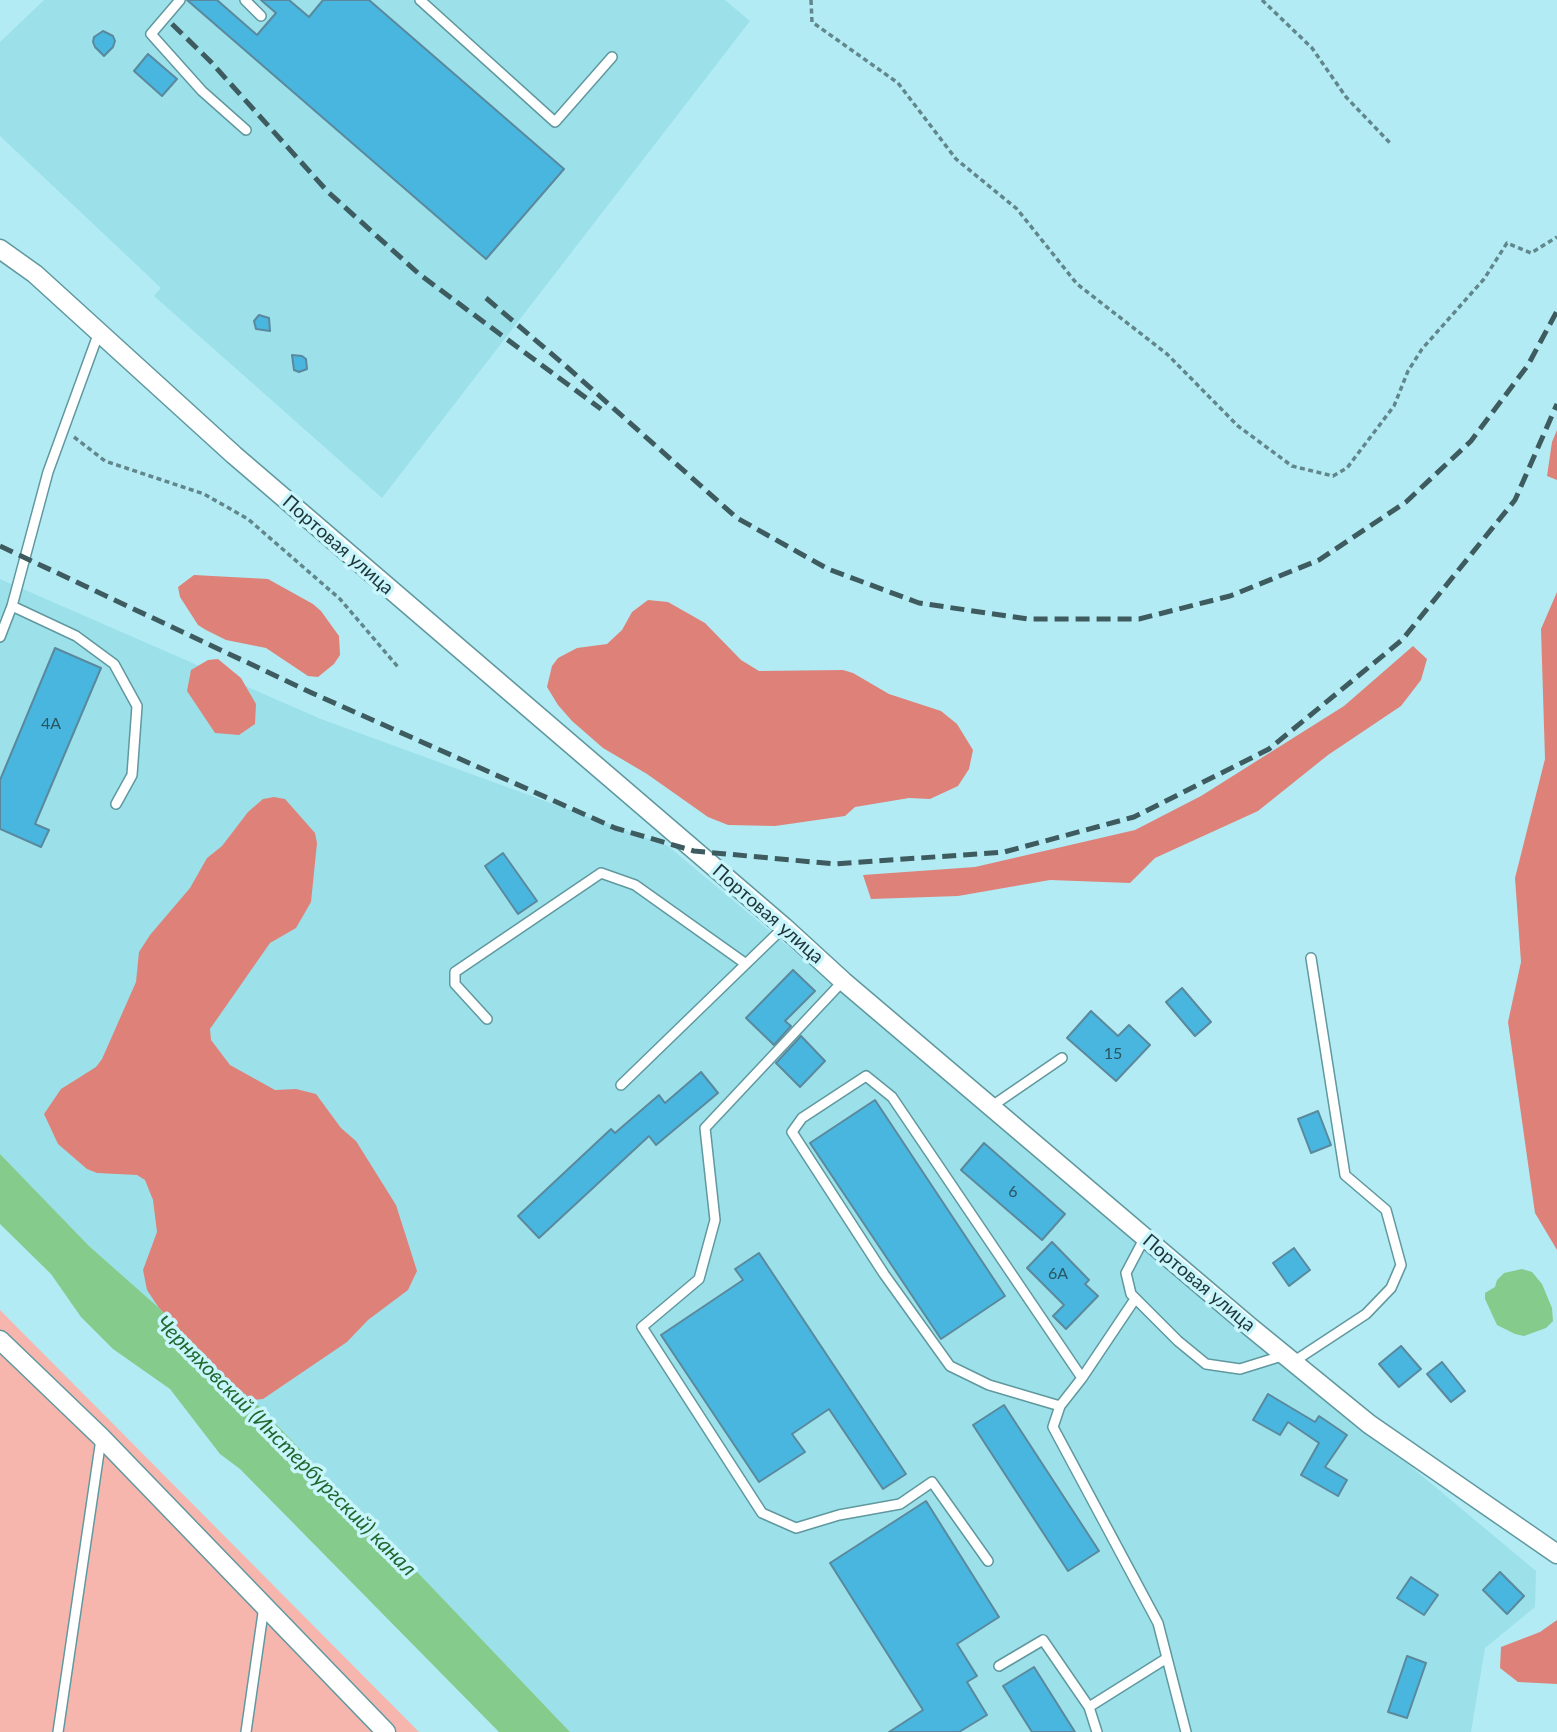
<!DOCTYPE html>
<meta charset="utf-8">
<style>
body{margin:0}
canvas{display:block;background:#b2ebf3}
</style>
<canvas width="1557" height="1732"></canvas>
<script>
const g = document.querySelector('canvas').getContext('2d');
g.lineJoin = 'round';
function fillPath(path, color) { g.fillStyle = color; g.fill(path, 'evenodd'); }
const shape = rows => new Path2D(rows.map(r => 'M' + r).join(''));
function strokePath(path, color, width, dash) { g.strokeStyle = color; g.lineWidth = width; g.lineCap = dash ? 'butt' : 'round'; g.setLineDash(dash || []); g.stroke(path); }
function write(font, color, halo, rows, align = 'center') {
  g.font = font + ' Lato,sans-serif'; g.lineWidth = 7; g.setLineDash([]); g.textBaseline = 'middle'; g.strokeStyle = halo; g.fillStyle = color; for (const [text, x, y, turn = 0] of rows) {
    g.save(); g.translate(x, y); g.rotate((+turn || 0) * Math.PI / 180); g.textAlign = isNaN(turn) ? turn : align; if (halo) g.strokeText(text, 0, 0); g.fillText(text, 0, 0); g.restore();
  }
}
const built = shape([
 [44,0,725,0,750,21,382,498,154,296,161,288,0,136,0,42],
 [0,579,321,719,668,846,1536,1571,1535,1607,1485,1648,1471,1732,570,1732,253,1400,234,1386,159,1308,89,1246,0,1154]
]);
const green = shape([
 [0,1310,419,1732,0,1732]
]);
const forest = shape([
 [1557,430,1557,480,1547,476,1552,442],
 [194,575,268,579,313,604,321,611,339,636,340,655,334,664,318,677,308,676,266,648,226,640,206,630,198,625,180,597,178,587],
 [1557,592,1557,1250,1535,1213,1508,1022,1521,962,1515,878,1545,759,1541,629],
 [648,600,668,602,705,623,741,660,759,671,843,670,853,673,889,694,941,711,957,724,973,750,969,769,958,786,930,799,909,798,855,807,845,816,775,826,728,825,708,817,647,774,603,748,572,721,558,705,547,687,552,666,558,658,577,648,607,644,622,630,632,612],
 [1413,646,1427,659,1421,680,1401,706,1328,755,1258,811,1155,858,1130,883,1050,880,958,896,871,899,863,875,975,867,1135,830,1201,796,1344,706],
 [218,659,241,678,256,704,255,724,239,735,215,733,187,691,191,670,208,660],
 [274,797,285,799,315,833,317,843,311,902,296,928,270,943,210,1029,211,1040,230,1065,275,1090,296,1089,316,1094,341,1128,356,1141,396,1205,417,1271,408,1290,368,1320,347,1342,263,1399,253,1400,234,1386,159,1308,147,1290,143,1270,157,1232,153,1200,145,1180,137,1175,97,1173,87,1169,58,1144,44,1114,61,1089,96,1067,102,1059,136,982,139,952,150,935,190,888,207,858,222,846,248,812,263,799],
 [1557,1620,1557,1684,1518,1682,1500,1668,1501,1647,1540,1632]
]);
const water = shape([
 [0,1154,89,1246,159,1308,234,1386,253,1400,570,1732,499,1732,240,1469,220,1454,170,1389,113,1349,81,1317,51,1274,0,1224],
 [1522,1269,1532,1272,1542,1284,1552,1308,1553,1321,1546,1328,1524,1336,1515,1334,1497,1325,1485,1299,1485,1293,1495,1287,1497,1280,1504,1273]
]);
const building = shape([
 [187,0,217,0,257,35,276,13,261,0,289,0,309,17,323,0,369,0,564,169,486,259,187,0],
 [103,31,113,36,115,41,113,47,104,56,95,47,93,42,94,37,103,31],
 [148,54,177,79,162,96,134,71,148,54],
 [259,315,269,318,270,331,256,329,254,321,259,315],
 [292,355,302,356,306,359,307,369,299,372,294,370,292,355],
 [55,648,101,668,35,824,49,830,41,847,0,829,0,780,55,648],
 [503,853,537,901,518,914,485,866,503,853],
 [793,970,815,991,785,1021,791,1026,774,1045,746,1018,793,970],
 [1182,988,1211,1022,1195,1036,1166,1002,1182,988],
 [1091,1011,1118,1036,1129,1025,1150,1045,1116,1081,1067,1038,1091,1011],
 [801,1036,825,1061,800,1087,776,1063,801,1036],
 [701,1072,718,1093,656,1145,649,1136,539,1238,518,1216,611,1129,615,1133,659,1095,665,1103,701,1072],
 [875,1100,1005,1296,941,1339,810,1143,875,1100],
 [1318,1111,1331,1145,1311,1153,1298,1119,1318,1111],
 [984,1143,1065,1214,1042,1240,961,1170,984,1143],
 [1052,1242,1089,1280,1085,1284,1098,1296,1066,1329,1053,1316,1064,1305,1027,1268,1052,1242],
 [1294,1248,1310,1270,1289,1286,1273,1263,1294,1248],
 [759,1253,906,1474,883,1489,829,1409,792,1434,805,1452,759,1482,661,1335,743,1280,735,1269,759,1253],
 [1401,1346,1421,1369,1399,1387,1379,1364,1401,1346],
 [1442,1362,1465,1391,1451,1402,1427,1374,1442,1362],
 [1268,1394,1315,1422,1319,1416,1347,1435,1325,1467,1347,1480,1338,1496,1301,1475,1319,1443,1288,1422,1280,1435,1253,1420,1268,1394],
 [1004,1405,1099,1551,1068,1571,973,1425,1004,1405],
 [926,1501,999,1617,957,1644,977,1676,967,1682,987,1715,959,1732,889,1732,923,1710,830,1563,926,1501],
 [1500,1572,1524,1596,1507,1614,1483,1590,1500,1572],
 [1411,1577,1438,1595,1424,1615,1397,1598,1411,1577],
 [1407,1656,1426,1663,1407,1718,1388,1712,1407,1656],
 [1034,1667,1075,1732,1032,1732,1003,1686,1034,1667]
]);
const path = shape([
 [811,0,812,22,898,83,956,159,1017,209,1077,284,1167,354,1238,426,1292,466,1333,476,1347,468,1394,406,1408,371,1422,349,1484,279,1507,243,1531,253,1557,237],
 [1262,0,1312,48,1346,97,1390,143],
 [74,437,105,461,204,494,248,519,340,599,398,667]
]);
const lane = shape([
 [180,0,151,34,202,91,246,130],
 [245,0,261,16],
 [420,0,555,122,612,57],
 [12,606,76,636,114,664,137,706,132,775,116,804],
 [0,637,12,606,48,472,99,332],
 [843,981,705,1128,715,1220,699,1279,642,1327,762,1513,796,1528,839,1515,900,1504,932,1482,988,1561],
 [487,1019,455,984,455,972,601,873,635,885,746,964],
 [621,1085,784,927],
 [992,1106,1062,1058],
 [1145,1237,1126,1273,1131,1294,1178,1341,1206,1364,1240,1369,1285,1355],
 [1135,1299,1082,1378,1060,1406,1053,1427,1158,1623,1186,1732],
 [1293,1362,1366,1314,1391,1288,1401,1265,1386,1210,1345,1175,1311,958],
 [1060,1406,989,1385,950,1366,884,1274,792,1132,802,1118,866,1076,892,1097,1082,1378],
 [999,1666,1043,1640,1089,1707],
 [58,1732,101,1439],
 [246,1732,264,1606],
 [1097,1732,1089,1707,1167,1658]
]);
const street = shape([
 [0,249,35,274,234,455,784,927,843,981,1249,1326,1369,1424,1557,1554],
 [0,1340,101,1437,386,1732]
]);
const rail = shape([
 [172,24,210,61,328,192,419,274,601,409],
 [486,298,567,367,737,518,828,569,919,603,1028,619,1139,619,1230,596,1319,560,1406,502,1471,441,1528,365,1557,311],
 [0,546,312,693,615,828,694,851,835,864,1004,852,1134,817,1269,749,1402,640,1515,500,1557,404]
]);
const numberNames = [
 ["4А",51,724],
 ["15",1113,1054],
 ["6",1013,1192],
 ["6А",1058,1274]
];
const streetNames = [
 ["Портовая улица",338,545,41],
 ["Портовая улица",768,914,41],
 ["Портовая улица",1199,1283,40]
];
const waterNames = [
 ["Черняховский (Инстербургский) канал",286,1446,45]
];
fillPath(built, '#9ce1ea');
fillPath(green, '#f6b6ae');
fillPath(forest, '#de8279');
fillPath(water, '#85cb8b');
fillPath(building, '#48b6df');
strokePath(building, '#5a899d', 2);
strokePath(lane, '#60989f', 12);
strokePath(street, '#60989f', 21);
strokePath(path, '#61878d', 3.5, [5, 3.5]);
strokePath(lane, '#fff', 9);
strokePath(street, '#fff', 18);
strokePath(rail, '#3e5c60', 5, [14, 7]);
write('16px', '#295662', null, numberNames);
write('19px', '#1f3639', '#c9f6fd', streetNames);
write('italic 21px', '#20682d', '#c9f6fd', waterNames);
</script>
